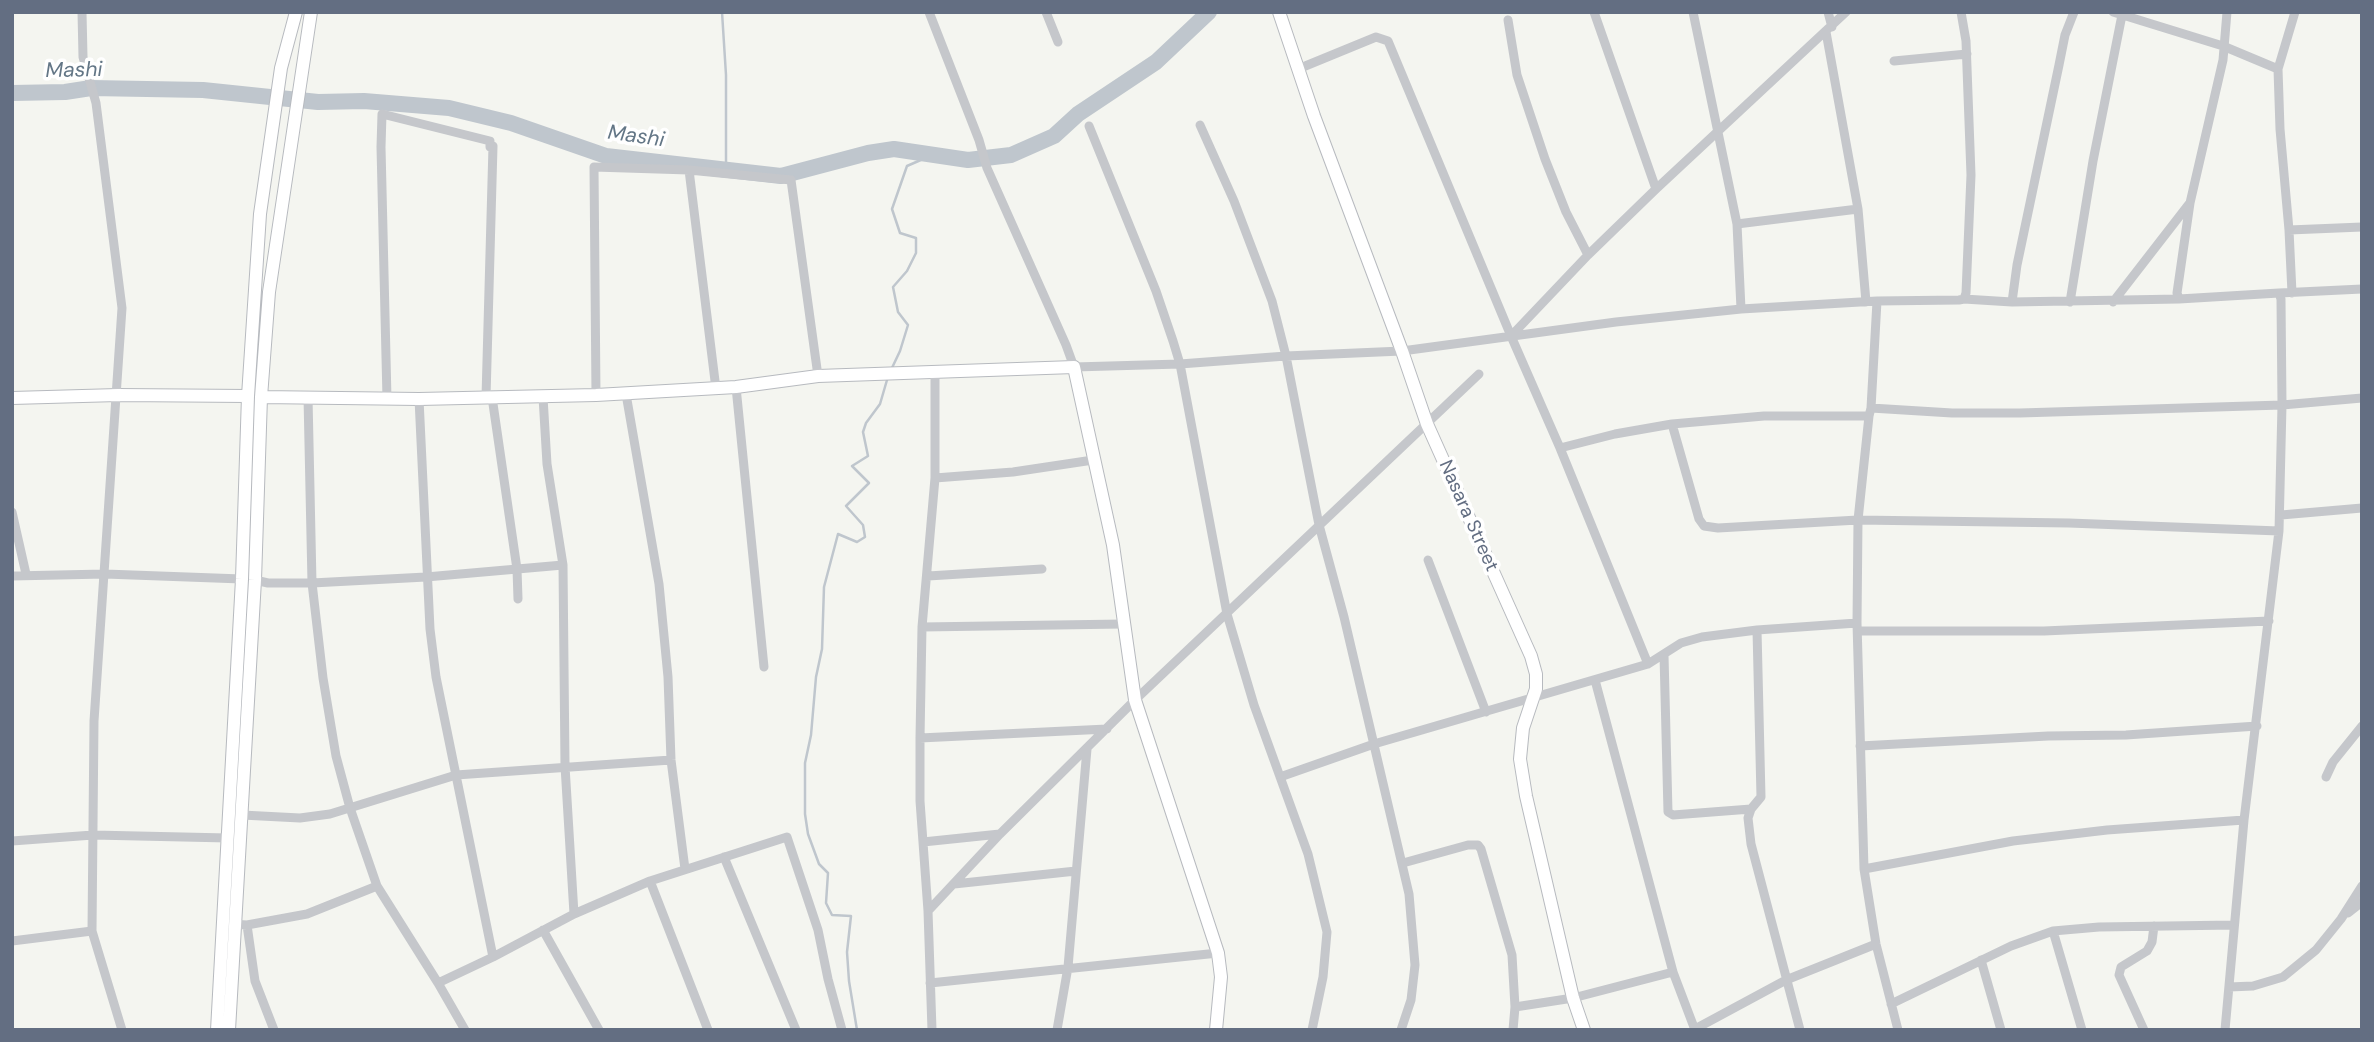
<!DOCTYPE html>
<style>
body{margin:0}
#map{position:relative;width:2374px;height:1042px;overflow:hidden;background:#f4f5f0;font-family:"DM Sans",sans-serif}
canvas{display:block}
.frame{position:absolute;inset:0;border:14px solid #636e82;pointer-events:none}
</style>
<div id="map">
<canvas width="2374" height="1042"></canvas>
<div class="frame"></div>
</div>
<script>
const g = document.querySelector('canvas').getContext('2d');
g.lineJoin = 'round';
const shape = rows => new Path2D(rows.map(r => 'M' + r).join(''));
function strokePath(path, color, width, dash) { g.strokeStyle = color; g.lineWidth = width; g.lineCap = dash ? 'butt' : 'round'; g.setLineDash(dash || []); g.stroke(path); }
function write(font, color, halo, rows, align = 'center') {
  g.font = font + ' "DM Sans",sans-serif'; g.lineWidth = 7; g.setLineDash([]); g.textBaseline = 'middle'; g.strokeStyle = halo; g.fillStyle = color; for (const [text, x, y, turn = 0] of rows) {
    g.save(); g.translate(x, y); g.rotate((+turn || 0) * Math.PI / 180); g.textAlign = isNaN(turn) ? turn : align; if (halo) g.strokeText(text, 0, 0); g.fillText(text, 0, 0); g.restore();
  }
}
const stream = shape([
 [722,12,726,75,726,169],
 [891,370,900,351,908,325,898,312,893,287,907,271,916,253,916,238,900,233,892,209,907,166,930,156],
 [857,1030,849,981,847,952,851,916,832,915,826,903,828,873,819,864,808,834,805,814,805,763,811,735,816,677,822,649,824,587,838,534,857,542,865,537,863,525,846,506,869,483,852,466,868,456,863,432,866,423,880,404,887,380]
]);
const river = shape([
 [12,93,65,92,91,88,203,90,318,102,364,101,449,108,511,123,606,156,781,176,868,153,894,149,968,160,1011,155,1054,136,1078,114,1156,62,1209,12]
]);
const street = shape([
 [82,12,83,57,96,103,122,308,94,721,92,931,122,1030],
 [929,12,979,140,987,168,1066,345,1074,367,1180,364,1286,356,1402,351,1616,322,1741,309,1877,301],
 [1046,12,1058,42],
 [1594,12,1656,189],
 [1693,12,1737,224,1741,309],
 [1828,12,1832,27],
 [2113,12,2223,46,2278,69],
 [2227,12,2223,60,2190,203,2177,293,2179,299,2279,293,2281,299,2282,405,2362,398],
 [1508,20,1517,75,1545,159,1566,212,1588,255],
 [1826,32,1858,209,1866,302],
 [1894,61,1967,54],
 [1298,69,1376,37,1388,41,1511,336,1560,448,1648,664],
 [1200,125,1234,201,1272,301,1286,356,1319,525,1344,617,1409,894,1415,965,1411,1000,1401,1030],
 [1089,126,1156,291,1173,341,1180,364,1227,614,1254,705,1308,854,1327,932,1323,977,1312,1030],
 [689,170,716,389],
 [1737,224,1858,209],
 [2289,230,2362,227],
 [2279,293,2362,289],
 [2292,293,2289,230,2280,129,2278,69,2295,12],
 [1964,299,2012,302,2179,299],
 [2012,302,2017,265,2059,65,2065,35,2074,12],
 [2070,302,2093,161,2122,15],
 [2113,302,2189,204],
 [1511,336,1588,255,1656,189,1846,12],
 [736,387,764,667],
 [626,394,659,584,668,677,671,760,685,869],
 [596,395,594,167,689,170,791,180,818,376],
 [308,397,312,583,323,678,336,756,350,808,377,886,438,983,465,1030],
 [492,397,517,569,518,599],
 [543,397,547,464,563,565,565,766,574,914],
 [387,399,381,147,382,114,490,141,490,147,493,146,486,397],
 [419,399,430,629,436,677,493,957],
 [1871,408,1952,413,2020,413,2282,405,2279,531,2244,820,2225,1030],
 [1672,424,1699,519,1704,526,1718,528,1858,520,2069,523,2279,531],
 [1560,448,1615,434,1672,424,1764,416,1869,416],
 [935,478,1013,472,1093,460],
 [12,512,26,574],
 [2281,515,2362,508],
 [1428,560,1486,712],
 [12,576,105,574,242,579],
 [928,576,1042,569],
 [255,580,268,583,312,583,426,577,563,565],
 [922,627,1123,624],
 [1757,630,1761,797,1751,809,1748,818,1751,844,1800,1030],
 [1858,631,2044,631,2269,621],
 [1664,655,1668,812,1673,815,1751,809],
 [1595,680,1673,972,1695,1030],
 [920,738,1107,729],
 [1860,746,2048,736,2126,735,2257,726],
 [1280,777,1374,744,1648,664,1681,643,1702,637,1757,630,1857,623],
 [2326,777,2333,762,2362,726],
 [242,815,300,818,330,814,456,775,671,760],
 [12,841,93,835,228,838],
 [923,842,1000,834],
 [724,857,796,1030],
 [1403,863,1468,845,1478,845,1481,849,1512,955,1515,1007,1513,1030],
 [1864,869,2013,841,2107,830,2244,820],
 [650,881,708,1030],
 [954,884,1076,871],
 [928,911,1000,834,1135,700,1479,374],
 [2348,913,2362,902],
 [231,924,247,925,307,914,377,886],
 [247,925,255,981,274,1030],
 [543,930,599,1030],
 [2053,931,2082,1030],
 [12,941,92,931],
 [1981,960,2001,1030],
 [438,983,493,957,574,914,650,881,787,837,818,930,828,979,842,1030],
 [930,983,1218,953],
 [2229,987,2253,986,2283,977,2316,950,2341,919,2362,886],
 [1891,1004,2011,946,2053,931,2099,927,2234,925],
 [1515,1007,1573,998,1673,972],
 [1695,1029,1786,980,1876,944],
 [932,1030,928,911,920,801,920,738,922,627,935,478,935,372],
 [1057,1030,1068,967,1087,749],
 [1898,1030,1876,944,1864,869,1857,623,1858,520,1869,416,1871,408,1877,301,1959,300,1964,299,1966,293,1971,175,1966,41,1961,12],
 [2144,1030,2119,975,2121,967,2147,951,2152,942,2154,926]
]);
const secondary = shape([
 [1279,12,1314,116,1402,351,1427,424,1531,656,1536,674,1536,689,1523,728,1520,759,1526,796,1573,998,1584,1030],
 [261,397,419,399,596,395,736,387,818,376,1074,367,1113,545,1135,700,1218,953,1221,977,1216,1030],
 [12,398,118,395,248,396],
 [217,1030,242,579,248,396,260,214,281,68,296,12],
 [229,1030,255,580,261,397,269,292,311,12]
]);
const streetNames = [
 ["Nasara Street",1468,516,66]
];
const waterNames = [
 ["Mashi",74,71,-1],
 ["Mashi",636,137,8]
];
strokePath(stream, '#bfc6cd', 2.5);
strokePath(river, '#bfc6cd', 16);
strokePath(secondary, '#b7babf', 14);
strokePath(street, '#c5c7cb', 9);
strokePath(secondary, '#fff', 12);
write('19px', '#636e82', '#fff', streetNames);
write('italic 21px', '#637686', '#fff', waterNames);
</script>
